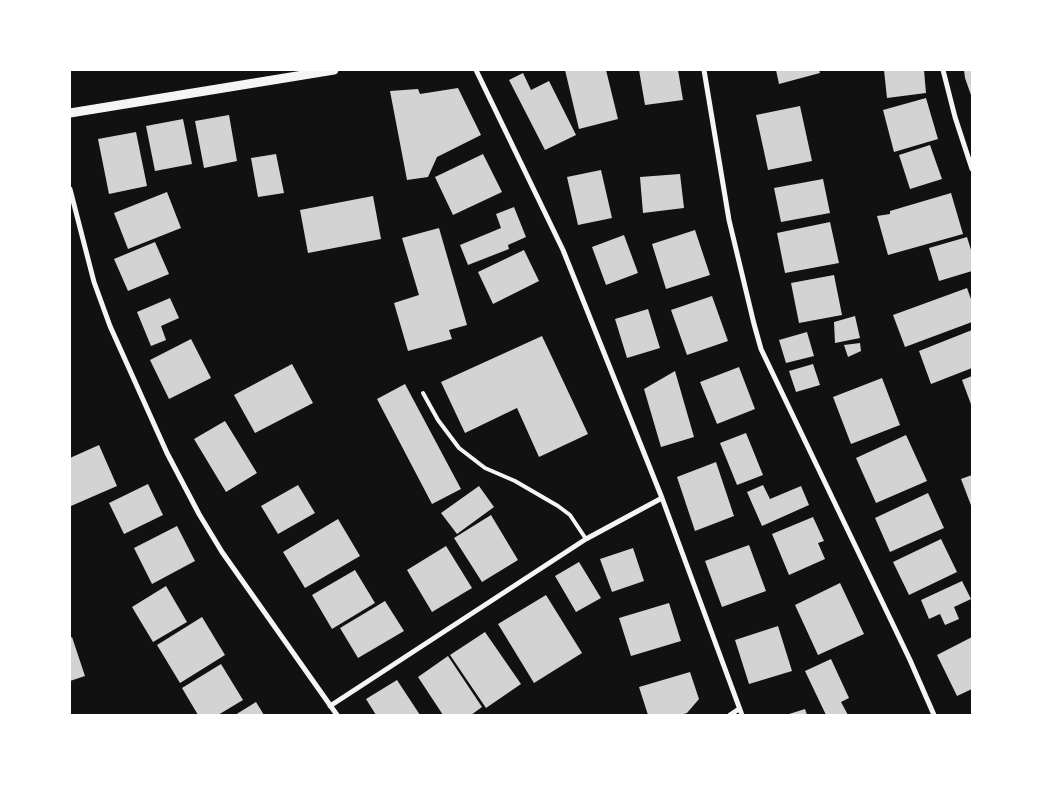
<!DOCTYPE html>
<style>
body{margin:0}
#map{position:relative;width:1042px;height:785px;overflow:hidden;background:#111;font-family:Commissioner,sans-serif}
canvas{display:block}
.frame{position:absolute;inset:0;border:71px solid #fff;pointer-events:none}
</style>
<div id="map">
<canvas width="1042" height="785"></canvas>
<div class="frame"></div>
</div>
<script>
const g = document.querySelector('canvas').getContext('2d');
g.lineJoin = 'round';
function fillPath(path, color) { g.fillStyle = color; g.fill(path, 'evenodd'); }
const shape = rows => new Path2D(rows.map(r => 'M' + r).join(''));
function strokePath(path, color, width, dash) { g.strokeStyle = color; g.lineWidth = width; g.lineCap = dash ? 'butt' : 'round'; g.setLineDash(dash || []); g.stroke(path); }
const building = shape([
 [565,70,606,70,618,119,579,129],
 [639,70,678,70,683,100,645,105],
 [776,70,819,70,820,73,779,84],
 [884,70,924,70,926,93,887,98],
 [964,70,972,70,972,98,965,78],
 [523,73,531,90,549,81,576,135,545,150,509,80],
 [458,88,481,135,437,157,428,177,407,180,390,91,418,89,420,94],
 [926,98,938,139,894,152,883,110],
 [800,106,812,161,768,170,756,115],
 [229,115,237,161,204,168,195,121],
 [183,119,192,164,155,171,146,126],
 [136,132,147,186,109,194,98,139],
 [930,145,942,179,910,189,899,155],
 [276,154,284,193,258,197,251,158],
 [483,154,502,192,453,215,435,177],
 [601,170,612,218,578,225,567,177],
 [680,174,684,208,643,213,640,177],
 [823,179,830,213,781,222,774,188],
 [167,192,181,228,128,249,114,213],
 [951,193,963,234,888,255,877,216,890,214,890,211],
 [373,196,381,239,308,253,300,210],
 [514,207,526,237,508,245,509,249,468,265,460,245,501,228,496,214],
 [830,222,839,263,785,273,777,233],
 [439,228,467,325,449,330,452,339,408,351,394,303,419,295,402,238],
 [695,230,710,275,666,289,652,244],
 [624,235,638,273,606,285,592,247],
 [967,237,972,253,972,271,939,281,929,248],
 [155,242,169,274,128,291,114,259],
 [524,250,539,281,493,304,478,272],
 [834,275,842,315,799,323,791,283],
 [967,288,972,302,972,322,905,347,893,315],
 [712,296,728,341,687,355,671,310],
 [170,298,179,318,161,326,166,340,151,346,137,312],
 [648,309,660,348,627,358,615,319],
 [855,316,860,338,835,343,834,322],
 [972,330,972,368,931,384,919,351],
 [807,332,814,356,786,363,779,340],
 [542,336,588,434,539,457,517,408,465,433,441,382],
 [191,339,211,378,169,399,150,360],
 [860,343,861,351,848,357,844,345],
 [292,364,313,403,255,433,234,395],
 [813,364,820,385,796,392,789,371],
 [739,367,755,409,717,424,700,382],
 [675,371,694,437,661,447,644,389],
 [972,376,972,407,962,380],
 [882,378,900,425,851,444,833,397],
 [405,384,461,489,432,504,377,399],
 [225,421,257,473,226,492,194,439],
 [746,433,763,475,737,485,720,443],
 [906,435,927,481,876,503,856,458],
 [99,445,117,486,71,506,70,458],
 [716,462,734,516,695,531,677,477],
 [972,475,972,508,961,479],
 [148,484,163,515,124,534,109,503],
 [298,485,315,513,278,534,261,506],
 [763,485,770,499,801,486,809,505,762,526,747,492],
 [479,486,494,507,457,534,441,513],
 [928,493,944,528,890,552,875,518],
 [491,515,518,560,482,582,454,538],
 [813,517,824,541,818,543,825,559,789,575,772,534],
 [338,519,360,556,305,588,283,552],
 [177,526,195,561,152,584,134,548],
 [941,539,957,572,909,595,893,562],
 [749,545,766,591,722,607,705,561],
 [446,546,472,588,432,612,407,570],
 [633,548,644,581,612,592,600,559],
 [579,562,601,598,576,612,555,576],
 [355,570,375,603,332,629,312,595],
 [962,581,971,599,954,607,959,619,945,625,940,614,929,619,921,600],
 [840,583,864,634,818,655,795,605],
 [166,586,187,622,153,642,132,607],
 [546,595,582,653,534,683,498,624],
 [385,601,404,631,358,658,340,628],
 [669,603,681,641,631,656,619,618],
 [202,617,225,655,180,683,157,645],
 [778,626,792,671,749,684,735,640],
 [485,632,521,684,486,708,450,655],
 [72,637,85,676,70,681,70,638],
 [972,637,972,689,957,696,937,655],
 [448,656,482,707,471,715,443,715,418,677],
 [831,659,849,698,841,702,848,715,826,715,805,671],
 [221,664,243,700,218,715,198,715,182,688],
 [690,672,699,699,687,713,680,715,648,715,639,687],
 [397,680,420,715,376,715,366,699],
 [256,702,264,715,235,715],
 [805,709,807,715,786,715]
]);
const service = shape([
 [423,393,438,420,459,448,485,468,515,481,558,506,570,515,586,539]
]);
const minor = shape([
 [476,70,563,250,662,498,742,715],
 [704,70,729,220,754,324,761,349,910,660,934,715],
 [943,70,955,117,972,169],
 [70,189,94,282,110,326,167,453,199,514,222,552,337,715],
 [330,706,586,539,662,498],
 [730,715,739,709]
]);
const tertiary = shape([
 [70,113,334,70]
]);
fillPath(building, '#d3d3d3');
strokePath(service, '#f5f5f5', 4);
strokePath(minor, '#f5f5f5', 5);
strokePath(tertiary, '#f5f5f5', 9);
</script>
